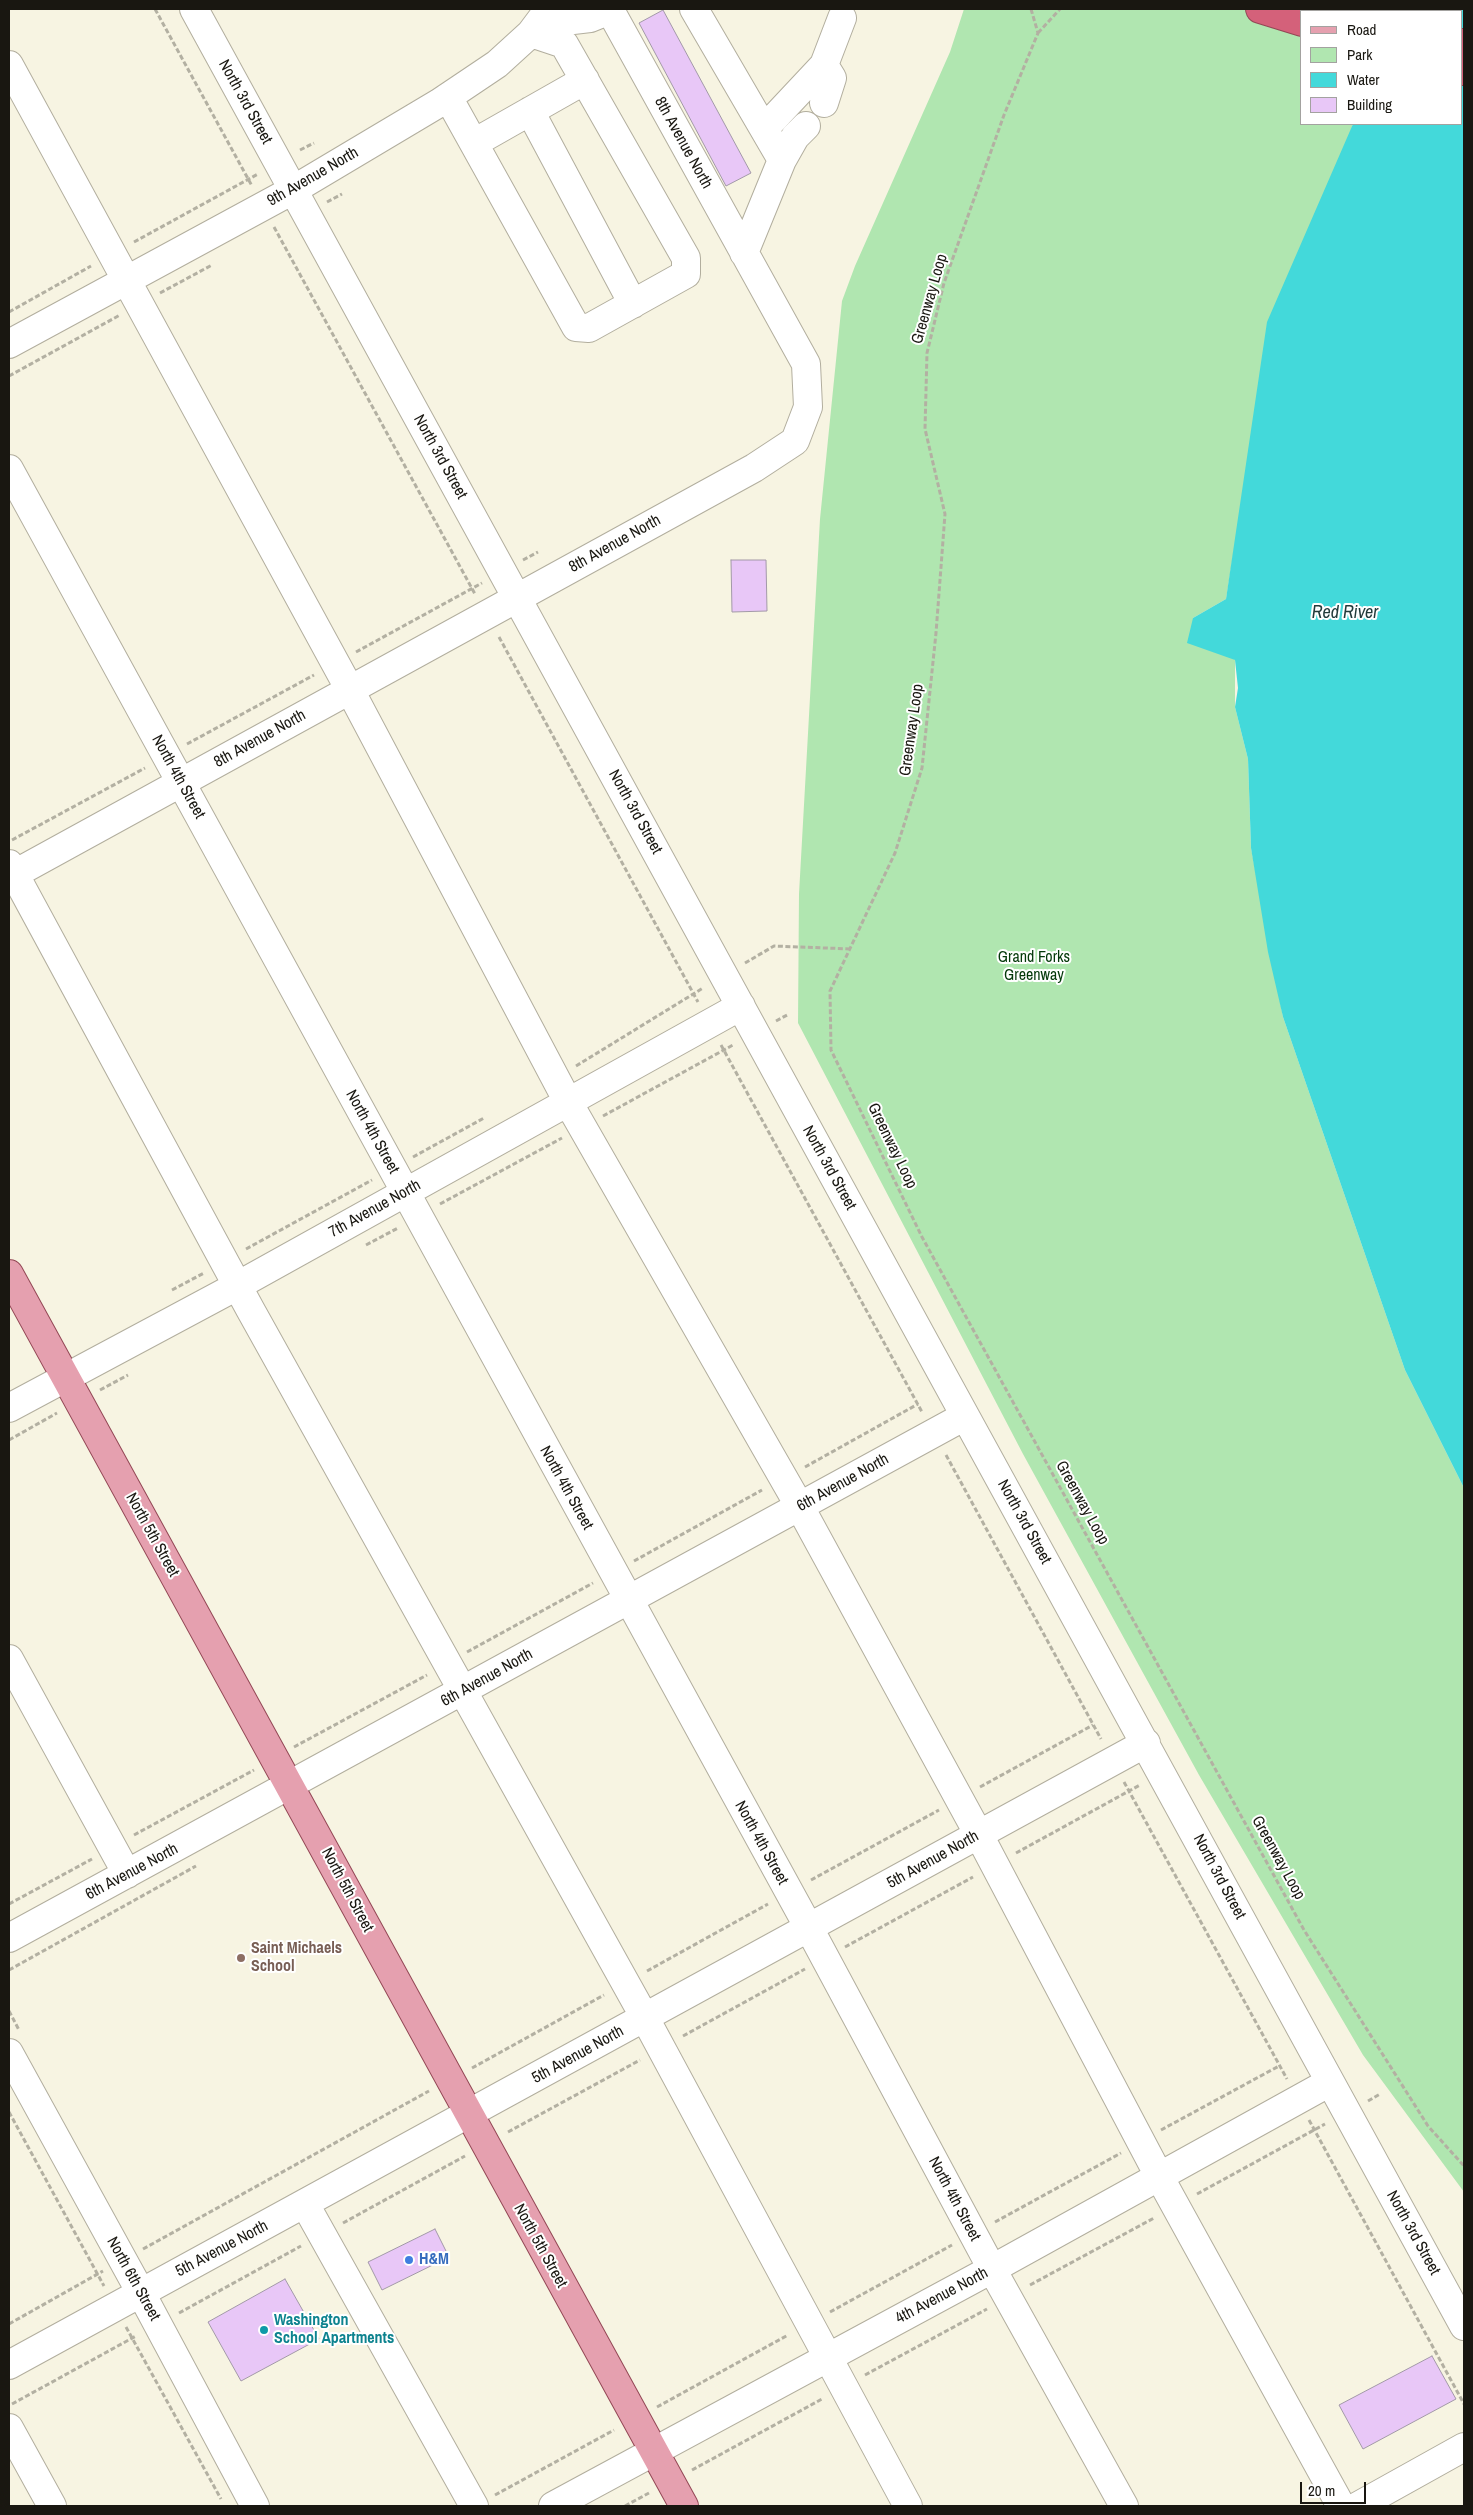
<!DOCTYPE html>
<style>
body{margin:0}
#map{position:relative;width:1473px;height:2515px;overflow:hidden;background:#f7f4e2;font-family:"Archivo Narrow",sans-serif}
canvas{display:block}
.frame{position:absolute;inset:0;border:10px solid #191711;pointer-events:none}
.legend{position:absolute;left:1300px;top:10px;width:162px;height:115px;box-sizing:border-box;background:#fff;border:1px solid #a3a2a0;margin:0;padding:6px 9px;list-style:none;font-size:15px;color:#191711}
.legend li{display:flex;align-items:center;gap:10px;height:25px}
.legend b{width:25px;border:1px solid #a3a2a0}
.scale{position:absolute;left:1300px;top:2482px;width:66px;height:22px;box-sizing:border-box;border:2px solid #191711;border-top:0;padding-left:6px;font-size:15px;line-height:18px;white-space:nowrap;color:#191711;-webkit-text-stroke:4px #fff;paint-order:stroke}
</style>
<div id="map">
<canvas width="1473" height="2515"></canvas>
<div class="frame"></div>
<ul class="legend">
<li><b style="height:6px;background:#e5a0af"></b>Road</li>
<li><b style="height:14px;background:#b0e6b0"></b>Park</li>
<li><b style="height:14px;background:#43d9da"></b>Water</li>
<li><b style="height:14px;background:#e8c7f7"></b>Building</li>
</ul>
<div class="scale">20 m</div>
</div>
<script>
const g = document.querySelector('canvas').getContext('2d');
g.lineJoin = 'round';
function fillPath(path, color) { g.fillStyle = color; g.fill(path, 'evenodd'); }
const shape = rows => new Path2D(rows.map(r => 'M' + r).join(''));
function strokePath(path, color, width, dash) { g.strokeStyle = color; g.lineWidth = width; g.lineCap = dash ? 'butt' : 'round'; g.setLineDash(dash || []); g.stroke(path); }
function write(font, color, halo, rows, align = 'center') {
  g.font = font + ' "Archivo Narrow",sans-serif'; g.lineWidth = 4; g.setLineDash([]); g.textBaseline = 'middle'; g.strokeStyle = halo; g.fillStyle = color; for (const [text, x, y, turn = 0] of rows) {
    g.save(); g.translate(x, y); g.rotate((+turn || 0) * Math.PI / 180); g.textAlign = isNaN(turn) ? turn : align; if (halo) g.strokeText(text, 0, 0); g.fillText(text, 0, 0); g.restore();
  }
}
const green = shape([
 [964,9,1405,9,1403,11,1302,11,1302,124,1353,124,1242,500,1226,599,1193,618,1235,660,1235,707,1248,759,1251,848,1283,1017,1405,1370,1464,1488,1464,2192,1363,2055,1199,1775,1023,1454,798,1023,799,894,820,519,842,301,855,266,950,52]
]);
const water = shape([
 [1405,9,1464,9,1464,1488,1405,1370,1283,1017,1268,952,1251,848,1248,759,1235,707,1238,688,1235,660,1187,643,1193,618,1226,599,1267,322,1353,124,1462,124,1462,11,1403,11]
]);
const pier = shape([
 [1402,9,1449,9,1457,11,1401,11]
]);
const building = shape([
 [663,10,751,173,726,186,639,23,663,10],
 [731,560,766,560,767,611,732,612,731,560],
 [435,2229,449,2257,382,2290,368,2262,435,2229],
 [285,2279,319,2339,241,2381,208,2322,285,2279],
 [1432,2356,1456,2399,1363,2449,1339,2405,1432,2356]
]);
const path = shape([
 [155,9,252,186],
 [1031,9,1038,33,1004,115,944,283,927,353,925,429,945,514,936,633,922,768,895,853,830,991,831,1050,922,1237,1304,1930,1428,2126,1464,2166],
 [1416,9,1425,11],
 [1038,33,1060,9],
 [300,150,314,143],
 [327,202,342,194],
 [274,227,475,594],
 [134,242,258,174],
 [160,293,212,265],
 [9,312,91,266],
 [9,376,120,315],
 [523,560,538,552],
 [499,637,698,1002],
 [356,652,482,583],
 [187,744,314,675],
 [12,840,145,768],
 [745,963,774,946,852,949],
 [776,1021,789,1014],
 [721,1045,922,1412],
 [576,1066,703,988],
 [603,1116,733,1045],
 [413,1157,484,1118],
 [440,1204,562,1138],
 [366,1245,398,1228],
 [246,1249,372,1180],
 [172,1290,204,1273],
 [100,1390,128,1375],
 [9,1440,57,1413],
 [946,1455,1101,1739],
 [805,1467,918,1404],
 [634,1561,762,1490],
 [467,1652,593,1583],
 [294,1747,427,1675],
 [1124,1782,1287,2079],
 [980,1787,1093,1725],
 [134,1835,254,1770],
 [1016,1853,1140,1785],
 [811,1880,939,1810],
 [9,1904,92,1859],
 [845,1947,973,1877],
 [9,1970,196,1866],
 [647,1971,768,1904],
 [9,2011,19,2030],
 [683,2036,805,1969],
 [472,2068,604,1995],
 [1368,2101,1380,2094],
 [9,2112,104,2286],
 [1309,2120,1464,2404],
 [1161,2130,1279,2066],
 [508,2132,640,2060],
 [1197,2194,1325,2124],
 [995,2222,1121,2153],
 [343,2223,465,2156],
 [143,2249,429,2091],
 [1030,2285,1154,2218],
 [830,2312,952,2245],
 [179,2313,301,2246],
 [9,2324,103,2271],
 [126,2327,221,2499],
 [865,2375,987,2309],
 [12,2404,136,2336],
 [657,2407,788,2335],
 [692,2470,822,2399],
 [495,2495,614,2430],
 [625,2506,649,2493]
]);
const minor = shape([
 [194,9,1464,2326],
 [694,9,782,160],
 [9,65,350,690,568,1102,800,1507,979,1835,1159,2176,1341,2506],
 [448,97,576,327,589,328,686,274,686,258,564,44,531,33,549,9],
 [824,103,832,78,824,65],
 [530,111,633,304],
 [764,129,824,65,842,18],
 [474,143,585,80],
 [744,253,782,160,795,137,806,126],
 [9,344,293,190,439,103,497,64,531,33,556,22,590,18,612,9],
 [9,469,809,1928,992,2269,1124,2506],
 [9,864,250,1309,645,2018,908,2506],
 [9,877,754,468,795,441,808,407,806,364,610,10],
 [9,1408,237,1286,741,1006],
 [9,1659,127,1874],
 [9,1938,965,1416],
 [9,2053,141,2293,255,2506],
 [305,2204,474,2506],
 [9,2365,1146,1743],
 [9,2428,52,2506],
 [553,2506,992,2269,1330,2082],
 [1358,2506,1464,2447]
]);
const major = shape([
 [9,1274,684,2506]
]);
const highway = shape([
 [1260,9,1302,22],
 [1349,9,1358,11],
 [1462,43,1464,43],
 [1462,71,1464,71]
]);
const markers = [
 [241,1958,5,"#8d6e63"],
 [409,2260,5,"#3f7fe0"],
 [264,2330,5,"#0f9aa8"]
];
const streetNames = [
 ["North 3rd Street",245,102,61],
 ["8th Avenue North",683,143,61],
 ["9th Avenue North",313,177,-30],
 ["Greenway Loop",930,299,-74],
 ["North 3rd Street",440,457,61],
 ["8th Avenue North",615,544,-29],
 ["Greenway Loop",912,730,-82],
 ["8th Avenue North",260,739,-29],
 ["North 4th Street",178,777,61],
 ["North 3rd Street",635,812,61],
 ["North 4th Street",372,1132,61],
 ["Greenway Loop",892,1146,64],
 ["North 3rd Street",829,1168,61],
 ["7th Avenue North",375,1209,-29],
 ["6th Avenue North",843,1483,-29],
 ["North 4th Street",566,1488,61],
 ["Greenway Loop",1082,1503,61],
 ["North 3rd Street",1024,1522,61],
 ["North 5th Street",152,1535,61],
 ["6th Avenue North",487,1678,-29],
 ["North 4th Street",761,1843,61],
 ["Greenway Loop",1278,1858,61],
 ["5th Avenue North",933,1860,-29],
 ["6th Avenue North",132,1872,-28],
 ["North 3rd Street",1219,1877,62],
 ["North 5th Street",347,1890,62],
 ["5th Avenue North",578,2055,-29],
 ["North 4th Street",954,2199,62],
 ["North 3rd Street",1413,2233,61],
 ["North 5th Street",540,2246,61],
 ["5th Avenue North",222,2249,-28],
 ["North 6th Street",133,2279,61],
 ["4th Avenue North",942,2296,-28]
];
const parkNames = [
 ["Grand Forks",1034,958],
 ["Greenway",1034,976]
];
const educationNames = [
 ["Saint Michaels",251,1949],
 ["School",251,1967]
];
const shopNames = [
 ["H&M",419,2260]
];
const cultureNames = [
 ["Washington",274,2321],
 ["School Apartments",274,2339]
];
const waterNames = [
 ["Red River",1345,613]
];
fillPath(green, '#b0e6b0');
fillPath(water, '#43d9da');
fillPath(pier, '#f7f4e2');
fillPath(building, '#e8c7f7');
strokePath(building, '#a299a7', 1);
strokePath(minor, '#b2ae9e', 30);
strokePath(major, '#934755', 30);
strokePath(highway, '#934755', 30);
strokePath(path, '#b3b0a2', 3, [5, 2.5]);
strokePath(minor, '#fff', 28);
strokePath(major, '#e5a0af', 28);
strokePath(highway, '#d4617a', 28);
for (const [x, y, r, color] of markers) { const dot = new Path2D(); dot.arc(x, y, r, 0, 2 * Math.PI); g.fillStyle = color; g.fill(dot); strokePath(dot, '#fff', 2); }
write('16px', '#191711', '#fff', streetNames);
write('16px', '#04390a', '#fff', parkNames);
write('bold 16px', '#785e54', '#fff', educationNames, 'left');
write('bold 16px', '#366cbe', '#fff', shopNames, 'left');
write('bold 16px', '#0d838f', '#fff', cultureNames, 'left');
write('italic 18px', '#223b3b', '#fff', waterNames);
</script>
